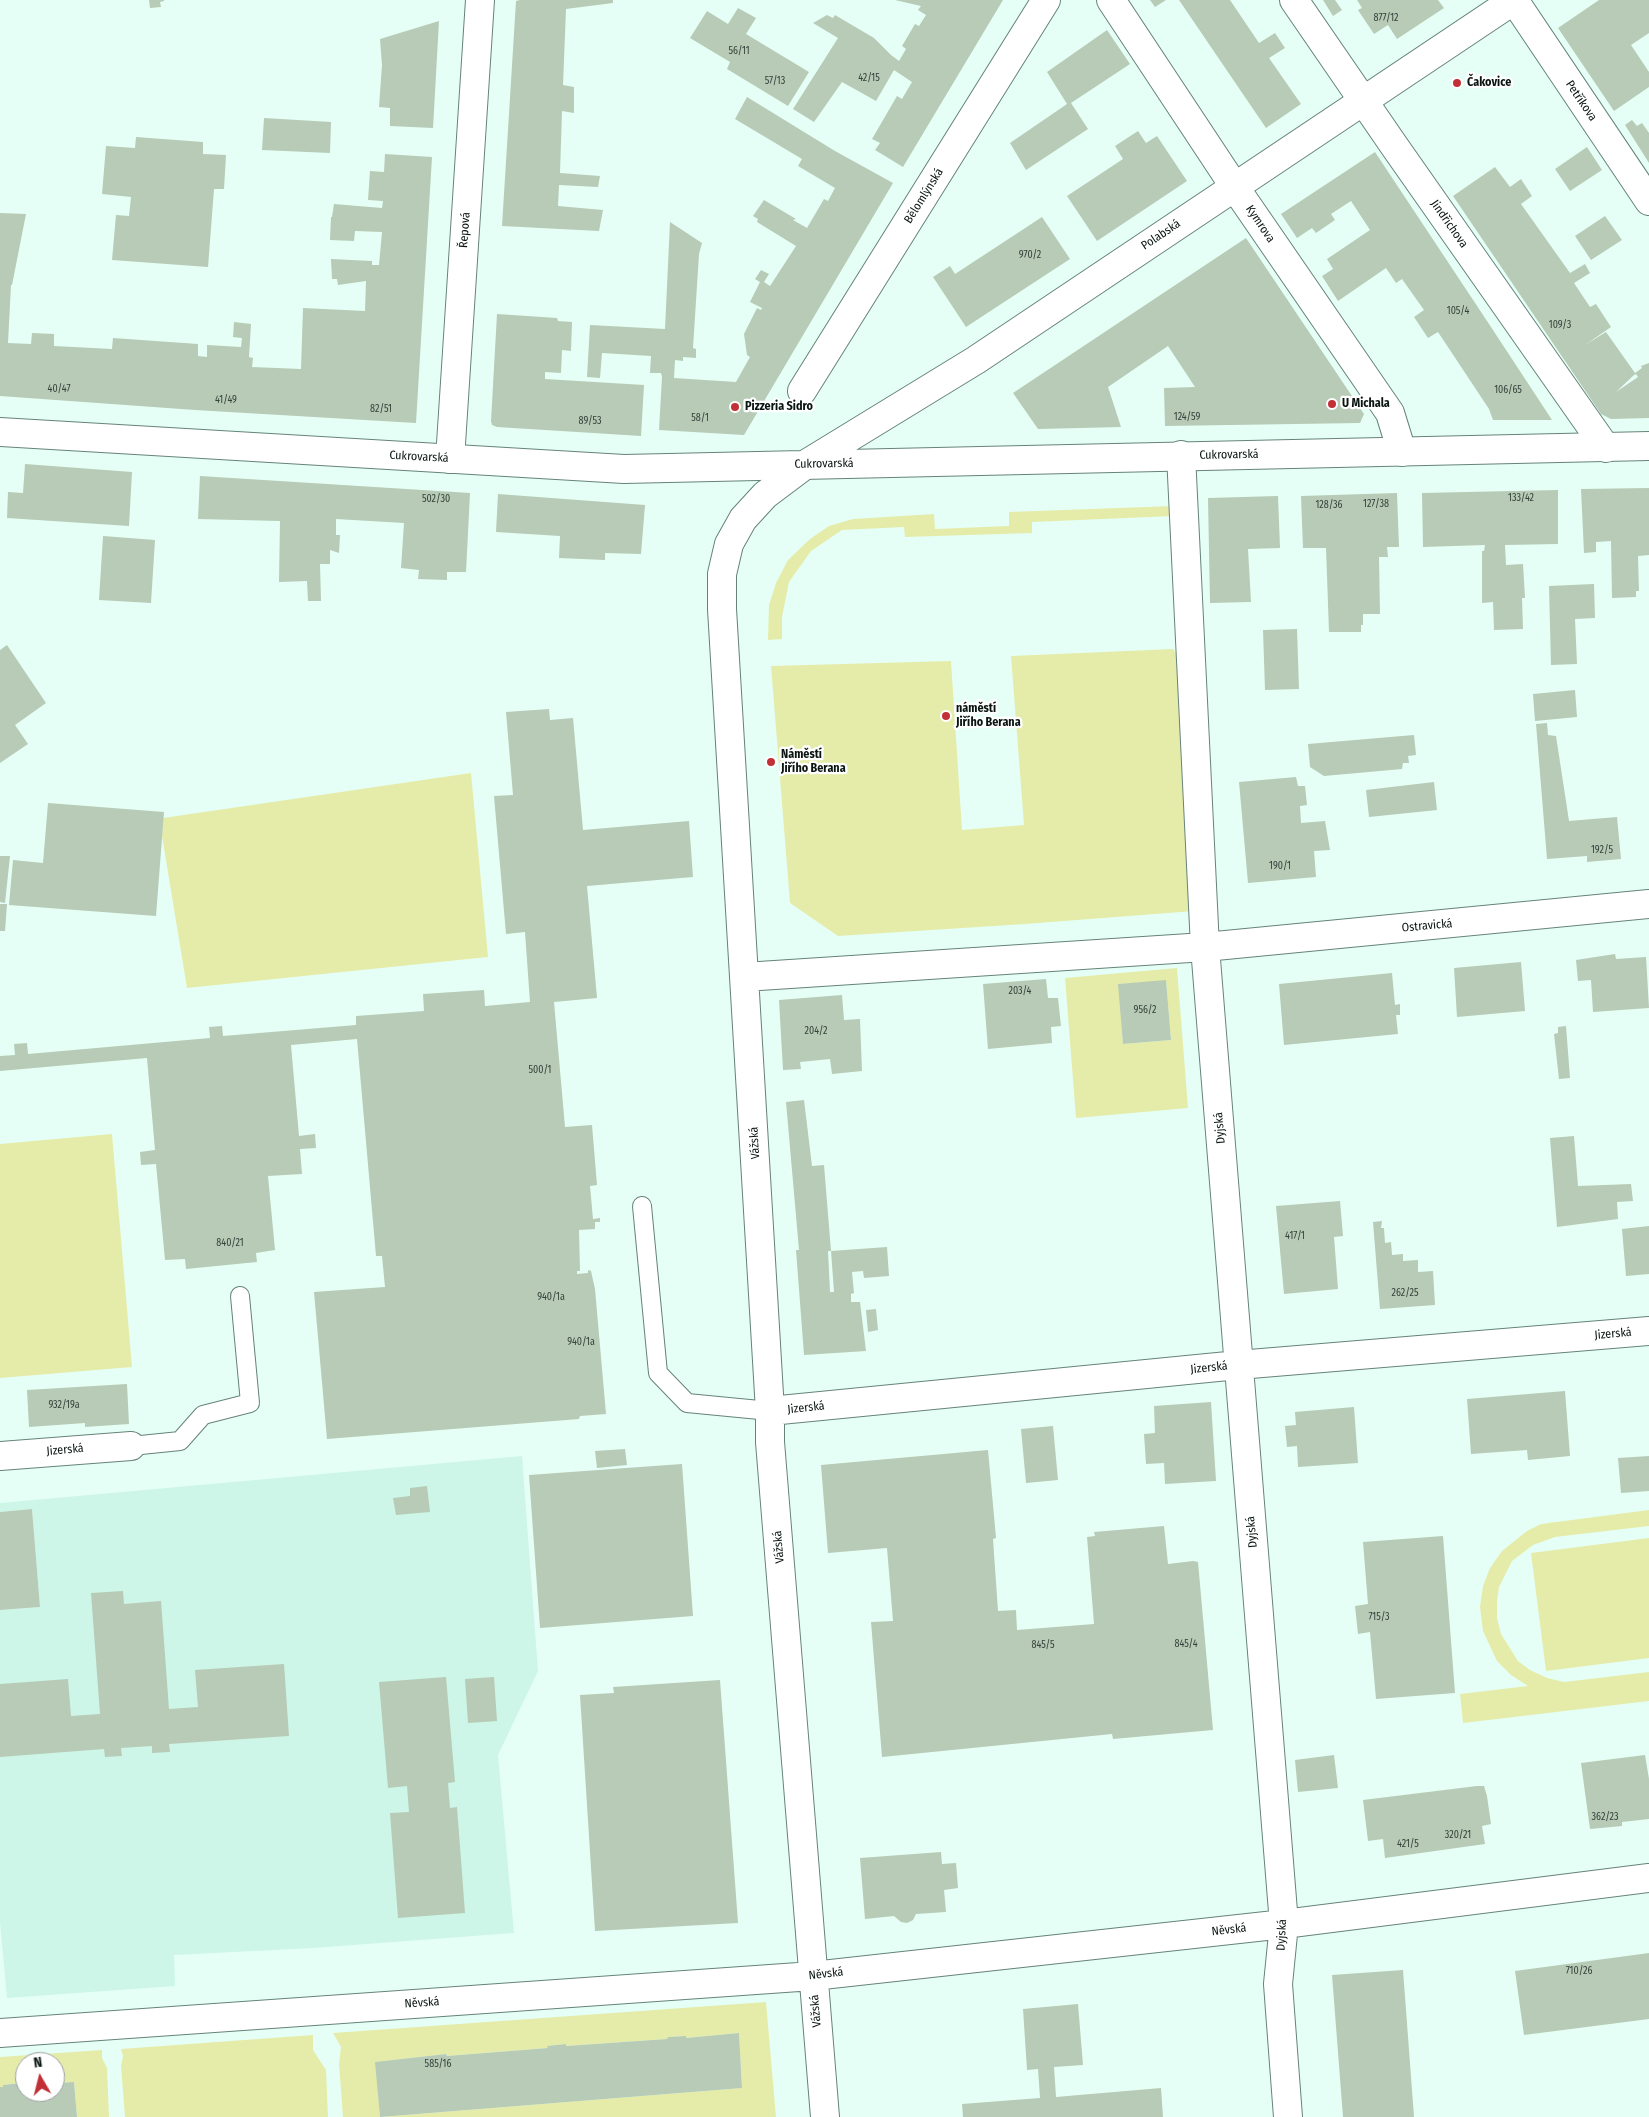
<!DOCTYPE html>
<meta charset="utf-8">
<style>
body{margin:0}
#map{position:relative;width:1649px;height:2117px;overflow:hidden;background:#e5fff6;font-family:"Fira Sans Condensed",sans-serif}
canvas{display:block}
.north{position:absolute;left:15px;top:2052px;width:50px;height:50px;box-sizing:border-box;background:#fff;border:1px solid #9da1a0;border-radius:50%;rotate:352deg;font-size:14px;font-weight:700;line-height:20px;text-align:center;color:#0a1512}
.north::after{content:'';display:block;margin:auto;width:18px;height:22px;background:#c03036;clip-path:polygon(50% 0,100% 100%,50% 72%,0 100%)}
</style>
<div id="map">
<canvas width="1649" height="2117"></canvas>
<div class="north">N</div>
</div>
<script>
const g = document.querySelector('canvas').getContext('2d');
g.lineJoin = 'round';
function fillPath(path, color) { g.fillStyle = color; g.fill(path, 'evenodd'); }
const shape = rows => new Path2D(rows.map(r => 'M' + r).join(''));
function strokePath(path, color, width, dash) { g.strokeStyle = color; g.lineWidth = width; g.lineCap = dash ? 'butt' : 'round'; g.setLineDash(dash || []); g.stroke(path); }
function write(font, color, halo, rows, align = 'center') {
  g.font = font + ' "Fira Sans Condensed",sans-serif'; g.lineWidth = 4.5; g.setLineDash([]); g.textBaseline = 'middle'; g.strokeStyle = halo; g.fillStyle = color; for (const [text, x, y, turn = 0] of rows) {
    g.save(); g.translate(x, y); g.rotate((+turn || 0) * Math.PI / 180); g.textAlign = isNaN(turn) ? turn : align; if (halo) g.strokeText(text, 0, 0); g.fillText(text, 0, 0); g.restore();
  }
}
const built = shape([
 [522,1456,538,1671,498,1755,514,1933,313,1948,174,1955,175,1986,7,1998,0,1923,0,1610,40,1607,32,1509,0,1512,0,1503]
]);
const green = shape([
 [1173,506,1174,516,1032,522,1032,533,905,537,904,527,842,530,811,551,789,582,782,617,782,639,768,640,769,605,776,583,788,560,810,539,829,526,853,519,934,514,935,529,1009,526,1009,512],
 [1173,649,1182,661,1194,911,1025,924,838,936,790,903,771,666,951,661,962,830,1024,825,1011,656],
 [471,773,488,957,187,988,162,836,163,818],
 [1177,968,1188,1108,1076,1118,1065,978],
 [1166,981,1171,1040,1123,1044,1119,984],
 [112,1134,132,1367,0,1378,0,1144],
 [1649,1510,1649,1526,1555,1537,1533,1545,1512,1561,1499,1587,1497,1602,1497,1618,1501,1634,1518,1661,1530,1670,1547,1678,1564,1682,1649,1672,1649,1701,1463,1723,1460,1694,1528,1686,1511,1675,1497,1661,1483,1631,1480,1607,1483,1586,1490,1568,1502,1551,1527,1531,1541,1524],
 [1649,1538,1649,1658,1546,1671,1531,1553],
 [766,2002,776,2117,343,2117,339,2064,341,2047,333,2033],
 [739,2033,742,2088,380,2117,376,2062,446,2054,447,2056,548,2048,548,2046,566,2044,566,2046,667,2039,668,2037,686,2036,686,2038],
 [313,2035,313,2050,326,2070,328,2117,125,2117,121,2066,123,2056,121,2049],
 [102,2050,102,2058,107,2068,109,2117,77,2117,74,2082,55,2083,55,2062,25,2062,25,2085,22,2083,3,2085,3,2087,0,2087,0,2057]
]);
const building = shape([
 [149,0,164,0,164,1,160,2,161,7,150,8],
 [520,0,613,0,613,3,566,9,563,85,574,87,574,113,562,111,560,173,600,176,598,187,559,185,558,206,603,210,599,231,502,226,516,1],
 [895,0,1003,0,903,167,875,150,880,143,872,139,897,96,902,99,912,82,894,70,876,101,842,82,814,122,793,109,838,38,813,23,827,15,833,18,835,15,874,38,891,55,899,61,906,49,902,46,915,24,919,26,926,15,918,10,921,6],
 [1150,0,1166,0,1155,7],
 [1179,0,1230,0,1259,43,1275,33,1285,48,1269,58,1301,104,1266,128],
 [1323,0,1335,0,1342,10,1333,16],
 [1357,0,1438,0,1444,8,1397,39,1388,25,1374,34,1358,10,1362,8],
 [1599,0,1649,0,1649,33,1631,45,1649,72,1649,87,1614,111,1558,28],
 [738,8,756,18,746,34,809,72,788,106,727,69,730,62,690,38,707,11,728,24],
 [439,21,433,128,390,126,390,108,379,107,382,65,380,39],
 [1107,30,1130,64,1071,103,1088,129,1026,170,1010,143,1067,104,1047,72],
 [747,97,835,151,893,183,744,435,659,430,662,377,661,373,650,373,651,356,602,353,600,378,587,377,590,325,665,329,670,222,702,243,699,254,693,348,696,349,696,358,683,357,683,361,675,360,674,378,736,382,750,357,747,355,744,334,757,308,761,310,762,308,750,302,760,282,755,279,761,270,769,274,764,282,770,286,796,246,757,222,758,219,753,216,764,200,796,219,793,220,807,228,824,199,828,201,835,188,798,166,802,159,735,119],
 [264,118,331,122,330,153,262,150],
 [1632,120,1637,126,1642,123,1649,133,1649,163,1625,125],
 [1138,131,1146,143,1157,136,1187,181,1097,241,1067,196,1123,159,1115,146],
 [136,137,203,142,203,154,226,155,224,189,214,189,208,267,112,260,116,215,129,216,131,197,102,194,106,146,135,148],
 [1587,147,1602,170,1570,191,1555,169],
 [1375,152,1491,327,1552,420,1493,420,1489,409,1438,332,1428,338,1414,317,1424,310,1402,279,1396,283,1386,268,1338,301,1322,276,1333,269,1327,259,1370,230,1351,201,1331,214,1335,220,1316,233,1312,228,1297,238,1281,214],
 [385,154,432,157,416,423,195,410,0,396,0,213,26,214,12,285,11,285,8,343,31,344,32,333,54,334,54,346,112,349,113,338,198,344,198,356,207,357,207,345,241,347,242,338,233,337,234,322,251,324,249,357,253,358,252,367,301,369,303,308,365,311,366,281,338,285,337,279,332,279,331,259,372,261,372,265,379,265,382,232,355,231,354,241,330,240,331,217,332,217,334,204,382,208,383,201,368,200,370,171,384,172],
 [1495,167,1510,187,1521,179,1532,196,1521,204,1570,273,1585,264,1590,273,1574,283,1590,307,1596,304,1611,327,1585,345,1606,332,1635,373,1642,368,1641,366,1649,363,1649,418,1611,419,1601,414,1453,196],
 [1636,374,1638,377,1616,392,1634,375],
 [1605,216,1622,240,1591,260,1575,236],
 [1042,217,1070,259,966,327,933,277,950,266,955,274],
 [1246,238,1364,414,1360,423,1165,426,1164,388,1195,387,1168,346,1108,387,1121,427,1038,429,1013,393],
 [497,314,557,318,558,321,572,322,571,351,562,350,561,373,545,372,545,379,644,385,641,436,497,427,492,425,491,421],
 [25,464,132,472,129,526,7,518,8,492,23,493],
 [200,476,470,493,466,572,447,572,447,580,418,579,419,570,401,568,404,523,336,519,336,535,340,535,339,553,330,550,330,564,320,564,321,601,308,601,307,581,279,582,280,521,198,519],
 [1649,488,1649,555,1638,556,1639,591,1636,591,1636,597,1612,598,1611,541,1596,542,1596,552,1584,553,1581,489],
 [1558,490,1558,544,1505,545,1506,565,1523,564,1525,598,1522,598,1523,629,1494,630,1493,602,1482,603,1482,551,1484,551,1485,545,1423,547,1422,493],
 [1397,493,1399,547,1387,547,1388,557,1379,557,1380,614,1363,614,1363,625,1361,625,1361,632,1329,632,1326,548,1303,548,1301,496],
 [498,494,645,505,641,554,605,553,605,560,559,558,560,536,496,532],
 [1278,496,1280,548,1248,549,1251,602,1210,603,1208,498],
 [103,536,155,540,151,603,99,600],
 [1594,584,1595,618,1575,619,1577,664,1551,665,1549,586],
 [1297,629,1299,689,1265,690,1263,630],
 [7,645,46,703,15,725,28,744,0,763,0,650],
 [1575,690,1577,717,1535,721,1533,694],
 [549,709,550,720,573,718,583,830,689,821,693,877,587,886,597,998,554,1002,565,1127,592,1125,597,1185,590,1186,593,1219,600,1218,600,1222,595,1222,595,1229,579,1230,580,1271,577,1271,577,1274,588,1273,588,1270,591,1271,595,1289,606,1414,580,1416,579,1419,327,1439,314,1292,385,1287,382,1256,376,1256,357,1039,291,1045,299,1136,315,1134,316,1148,300,1149,302,1174,268,1176,275,1250,256,1253,257,1262,186,1269,185,1259,165,1260,156,1164,141,1165,140,1152,155,1150,147,1058,0,1071,0,1056,15,1055,14,1044,27,1043,28,1054,210,1038,209,1027,222,1026,223,1036,356,1025,356,1016,424,1011,423,994,484,990,485,1006,530,1002,525,932,506,934,494,796,513,795,506,712],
 [1547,723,1548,735,1556,736,1569,821,1617,817,1621,859,1587,862,1587,856,1547,859,1536,724],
 [1414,735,1416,755,1408,756,1409,763,1403,763,1402,769,1324,776,1310,767,1308,744],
 [1296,777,1298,786,1305,786,1307,805,1300,806,1301,823,1325,821,1330,850,1314,851,1316,877,1248,883,1239,782],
 [1434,782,1437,810,1369,817,1366,790],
 [48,803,164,812,156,916,9,905,13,860,43,863],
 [0,856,10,856,5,903,0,902],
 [0,904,7,904,5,931,0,931],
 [1615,954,1616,959,1646,957,1649,1008,1593,1012,1591,980,1578,981,1576,960],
 [1521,962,1525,1011,1457,1017,1454,968],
 [1392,973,1395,1005,1400,1004,1400,1015,1396,1015,1398,1034,1284,1045,1279,984],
 [1046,979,1048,998,1058,998,1061,1026,1051,1027,1052,1043,988,1049,983,984],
 [1166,980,1171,1040,1123,1044,1118,984],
 [842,995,844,1020,860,1019,862,1071,832,1074,830,1059,800,1062,801,1069,783,1070,779,1000],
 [1566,1026,1570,1078,1559,1079,1554,1034,1558,1033,1558,1027],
 [804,1100,812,1166,824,1165,831,1251,828,1251,830,1292,834,1292,831,1251,887,1247,889,1276,864,1278,863,1271,852,1272,854,1293,851,1294,851,1302,860,1302,866,1351,804,1355,796,1250,799,1250,786,1102],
 [1574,1136,1578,1186,1631,1184,1633,1201,1617,1202,1618,1219,1557,1227,1550,1138],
 [1340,1201,1343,1236,1334,1237,1338,1289,1284,1294,1276,1206],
 [1382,1221,1381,1228,1384,1228,1385,1243,1391,1242,1392,1255,1403,1254,1403,1261,1418,1260,1418,1272,1433,1271,1435,1305,1380,1309,1373,1222],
 [1649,1226,1649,1274,1626,1276,1622,1229],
 [876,1309,878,1330,868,1332,866,1310],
 [127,1384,129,1424,85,1427,85,1423,29,1427,27,1390],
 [1565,1391,1570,1456,1528,1460,1527,1450,1471,1454,1467,1399],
 [1211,1402,1216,1481,1165,1484,1164,1463,1146,1464,1144,1434,1155,1433,1154,1406],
 [1354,1407,1358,1463,1298,1467,1297,1446,1287,1447,1285,1426,1296,1425,1295,1412],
 [1053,1426,1058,1480,1026,1483,1021,1429],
 [625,1449,627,1465,597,1468,595,1451],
 [988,1450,996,1538,993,1539,998,1611,1016,1610,1017,1630,1094,1624,1087,1537,1095,1536,1094,1532,1164,1526,1168,1564,1193,1561,1198,1562,1213,1730,1113,1739,1112,1734,882,1757,871,1622,893,1621,887,1548,828,1553,821,1465],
 [1649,1456,1649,1491,1621,1493,1618,1458],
 [682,1464,693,1616,540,1628,529,1475],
 [427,1486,430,1512,396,1515,393,1498,410,1496,410,1488],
 [32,1509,40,1607,0,1610,0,1512],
 [1443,1536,1455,1693,1376,1699,1370,1632,1358,1634,1355,1606,1368,1604,1363,1542],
 [123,1591,124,1604,161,1601,169,1709,198,1707,195,1670,284,1664,289,1736,169,1744,170,1752,152,1753,152,1746,121,1748,122,1756,105,1757,104,1749,0,1757,0,1684,68,1679,71,1716,100,1714,91,1593],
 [446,1677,455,1782,448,1783,450,1808,457,1807,465,1913,398,1918,390,1813,409,1812,407,1786,388,1788,379,1682],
 [494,1677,497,1721,468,1723,465,1679],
 [720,1680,738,1923,595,1931,580,1695,614,1693,613,1687],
 [1334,1755,1338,1788,1298,1792,1295,1760],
 [1645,1755,1649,1779,1649,1819,1622,1822,1622,1826,1590,1829,1581,1763],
 [1477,1786,1484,1786,1487,1796,1491,1824,1482,1826,1485,1844,1385,1858,1383,1839,1368,1841,1363,1800],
 [941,1852,942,1864,956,1863,958,1888,944,1890,946,1912,916,1914,913,1920,907,1923,901,1922,894,1916,865,1919,860,1858],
 [1649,1953,1649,2019,1524,2035,1515,1971],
 [1403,1970,1414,2117,1343,2117,1332,1975],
 [1078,2004,1083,2065,1054,2067,1056,2097,1161,2088,1163,2117,963,2117,962,2104,1040,2098,1038,2069,1027,2070,1023,2009],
 [739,2033,742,2088,380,2117,375,2062,446,2054,447,2056,548,2048,547,2046,566,2044,566,2046,667,2039,668,2037,686,2036,686,2038],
 [74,2082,77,2117,0,2117,0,2087,3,2087,3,2085,22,2083,22,2085,25,2085,25,2092,55,2092,55,2083]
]);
const service = shape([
 [642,1206,658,1373,687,1403,770,1411],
 [131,1446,180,1441,203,1415,250,1403,240,1296]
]);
const pedestrian = shape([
 [0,1456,131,1446]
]);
const minor = shape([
 [1111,0,1234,186,1390,413,1402,452],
 [1294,0,1395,147,1606,448],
 [1514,0,1649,201],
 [802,391,1046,0],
 [1181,455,1205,947,1284,1924,1278,1984,1288,2117],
 [450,459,480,0],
 [805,465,765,495,743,519,729,544,722,574,722,609,770,1411,770,1442,825,2117],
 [744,977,1205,947,1649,904],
 [770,1411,1238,1365,1649,1331],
 [0,2033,813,1976,1284,1924,1649,1878]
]);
const tertiary = shape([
 [0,432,624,469,1649,446],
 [806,464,976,360,1514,0]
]);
const markers = [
 [1457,83,5,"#c03036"],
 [1332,404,5,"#c03036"],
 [735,407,5,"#c03036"],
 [946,716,5,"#c03036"],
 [771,762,5,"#c03036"]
];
const numberNames = [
 ["877/12",1386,18],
 ["56/11",739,51],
 ["42/15",869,78],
 ["57/13",775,81],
 ["970/2",1030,255],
 ["105/4",1458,311],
 ["109/3",1560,325],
 ["40/47",59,389],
 ["106/65",1508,390],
 ["41/49",226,400],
 ["82/51",381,409],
 ["124/59",1187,417],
 ["58/1",700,418],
 ["89/53",590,421],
 ["133/42",1521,498],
 ["502/30",436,499],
 ["127/38",1376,504],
 ["128/36",1329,505],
 ["192/5",1602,850],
 ["190/1",1280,866],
 ["203/4",1020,991],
 ["956/2",1145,1010],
 ["204/2",816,1031],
 ["500/1",540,1070],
 ["417/1",1295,1236],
 ["840/21",230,1243],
 ["262/25",1405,1293],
 ["940/1a",551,1297],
 ["940/1a",581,1342],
 ["932/19a",64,1405],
 ["715/3",1379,1617],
 ["845/4",1186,1644],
 ["845/5",1043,1645],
 ["362/23",1605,1817],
 ["320/21",1458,1835],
 ["421/5",1408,1844],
 ["710/26",1579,1971],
 ["585/16",438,2064]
];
const poiNames = [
 ["Čakovice",1467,83],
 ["U Michala",1342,404],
 ["Pizzeria Sidro",745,407],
 ["náměstí",956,709],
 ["Jiřího Berana",956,723],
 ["Náměstí",781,755],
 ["Jiřího Berana",781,769]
];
const streetNames = [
 ["Petříkova",1581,101,56],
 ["Bělomlýnská",924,196,-58],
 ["Kymrova",1260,224,56],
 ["Jindřichova",1449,224,55],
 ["Řepová",465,230,-86],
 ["Polabská",1161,235,-34],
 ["Cukrovarská",1229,455,-1],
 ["Cukrovarská",419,457,3],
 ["Cukrovarská",824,464,-1],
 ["Ostravická",1427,926,-5],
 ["Dyjská",1220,1128,-95],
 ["Vážská",755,1143,-93],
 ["Jizerská",1613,1334,-5],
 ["Jizerská",1209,1368,-6],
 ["Jizerská",806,1408,-6],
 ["Jizerská",65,1450,-5],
 ["Dyjská",1252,1532,-95],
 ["Vážská",779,1547,-95],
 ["Něvská",1229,1930,-6],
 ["Dyjská",1282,1935,-87],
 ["Něvská",826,1974,-6],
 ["Něvská",422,2003,-4],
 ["Vážská",816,2011,-95]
];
fillPath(built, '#cdf6e8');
fillPath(green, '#e5ecaa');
fillPath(building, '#b7cbb6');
strokePath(service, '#668379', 20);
strokePath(pedestrian, '#668379', 30);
strokePath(minor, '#668379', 30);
strokePath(tertiary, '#668379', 30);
strokePath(service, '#fff', 18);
strokePath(pedestrian, '#fff', 28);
strokePath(minor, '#fff', 28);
strokePath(tertiary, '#fff', 28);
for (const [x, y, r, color] of markers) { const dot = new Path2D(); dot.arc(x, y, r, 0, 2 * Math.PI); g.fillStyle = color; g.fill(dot); strokePath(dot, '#fff', 2); }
write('10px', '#35423b', null, numberNames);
write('bold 12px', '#0a1512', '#fff', poiNames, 'left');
write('12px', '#0a1512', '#fff', streetNames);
</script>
